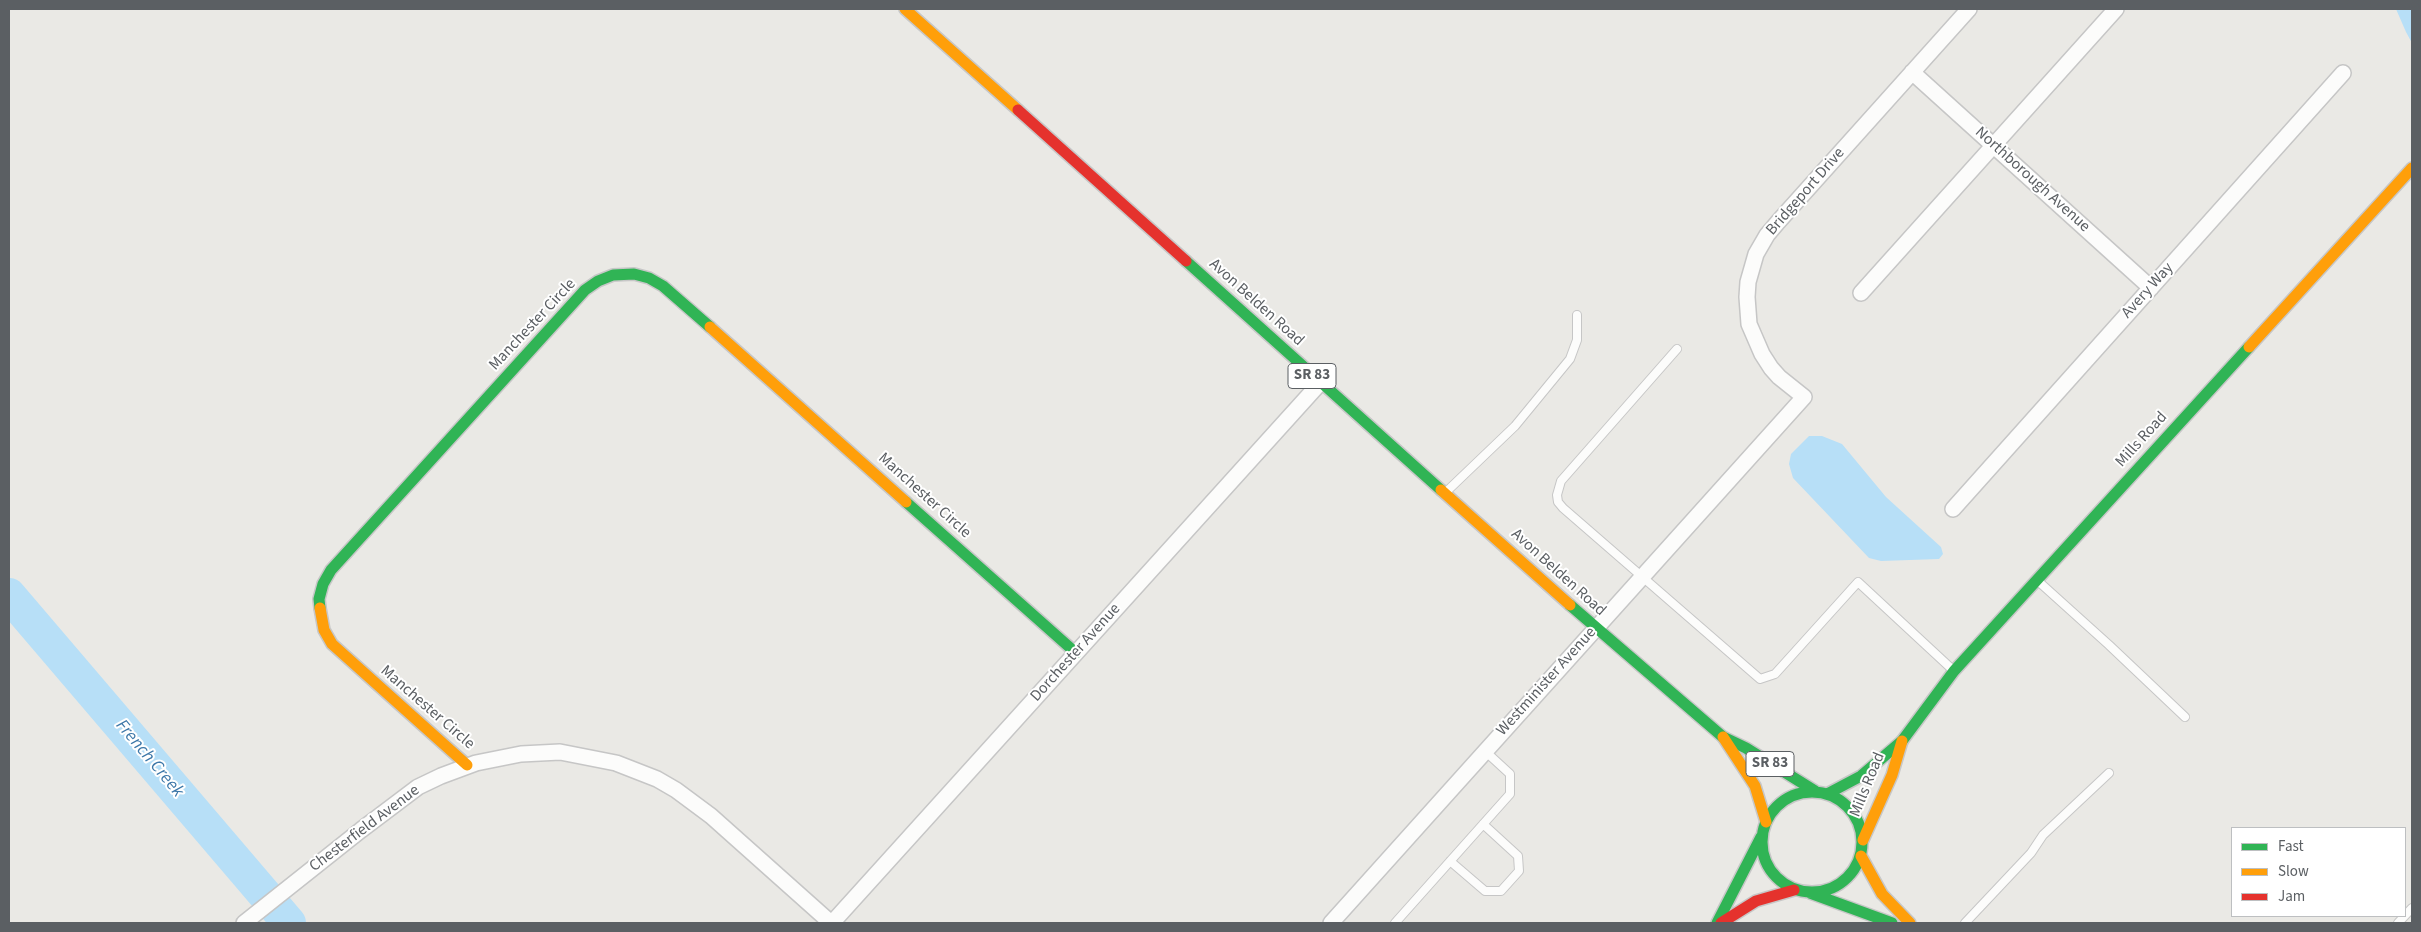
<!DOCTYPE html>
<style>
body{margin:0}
#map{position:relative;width:2421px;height:932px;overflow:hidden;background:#eae9e5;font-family:"Source Sans 3",sans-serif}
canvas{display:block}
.frame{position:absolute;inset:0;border:10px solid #5b5f63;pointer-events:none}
.legend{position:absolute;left:2231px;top:827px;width:175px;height:90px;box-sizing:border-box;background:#fff;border:1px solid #bdbfc1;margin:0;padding:6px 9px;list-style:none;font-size:15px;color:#5b5f63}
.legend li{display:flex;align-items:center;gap:10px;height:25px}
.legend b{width:25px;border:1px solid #bdbfc1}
</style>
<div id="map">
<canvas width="2421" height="932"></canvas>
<div class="frame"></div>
<ul class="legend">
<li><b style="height:6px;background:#30b455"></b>Fast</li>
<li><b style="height:6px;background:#ff9f0a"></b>Slow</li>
<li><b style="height:6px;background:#e5322d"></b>Jam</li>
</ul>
</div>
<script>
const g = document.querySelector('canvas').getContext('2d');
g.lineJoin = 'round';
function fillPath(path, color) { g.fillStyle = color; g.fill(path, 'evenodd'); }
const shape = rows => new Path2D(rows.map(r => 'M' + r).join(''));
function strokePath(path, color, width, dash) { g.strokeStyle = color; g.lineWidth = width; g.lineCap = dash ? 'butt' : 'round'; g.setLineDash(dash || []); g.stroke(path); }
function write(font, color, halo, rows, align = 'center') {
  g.font = font + ' "Source Sans 3",sans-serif'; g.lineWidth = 4; g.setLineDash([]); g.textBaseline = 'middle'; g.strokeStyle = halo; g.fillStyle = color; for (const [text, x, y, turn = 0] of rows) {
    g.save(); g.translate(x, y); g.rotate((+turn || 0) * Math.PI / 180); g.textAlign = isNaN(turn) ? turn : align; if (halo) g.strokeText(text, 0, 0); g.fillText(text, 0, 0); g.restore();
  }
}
const water = shape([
 [2396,9,2412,9,2412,43,2406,32],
 [1809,436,1822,436,1842,444,1886,497,1941,547,1943,554,1939,559,1881,561,1869,558,1793,478,1789,464,1791,454]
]);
const river = shape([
 [9,595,289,923]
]);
const lane = shape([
 [1677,349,1561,481,1557,495,1558,502,1563,508,1760,679,1775,674,1858,582,1954,671],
 [1446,492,1515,426,1570,359,1577,340,1577,315],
 [2038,581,2109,645,2185,717],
 [1450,861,1485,891,1501,891,1519,871,1518,856,1483,824],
 [1395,923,1510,794,1510,774,1485,751],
 [1965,923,2031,853,2043,835,2109,773],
 [2398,923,2412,908]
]);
const street = shape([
 [1912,72,2151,288],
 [1861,293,2116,9],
 [1953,509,2343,73],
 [244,923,361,830,418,787,441,776,476,763,521,754,560,752,616,763,657,779,676,790,711,816,831,923],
 [832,923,1320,383],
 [1331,923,1804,397,1779,377,1771,368,1762,354,1749,324,1747,297,1748,282,1756,254,1767,235,1778,222,1969,9]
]);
const fast = shape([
 [1186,261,1441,490],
 [906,502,1076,653],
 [1570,605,1723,737,1746,748,1815,791],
 [320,608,319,599,323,584,331,570,585,290,598,281,613,275,634,274,649,278,663,286,710,327],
 '1762 842a50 50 0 1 1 100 0a50 50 0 1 1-100 0Z',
 [1827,794,1861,776,1902,741,1954,671,2249,347],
 [1810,893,1892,923],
 [1717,923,1761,837]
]);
const slow = shape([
 [905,9,1018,110],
 [710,327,906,502],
 [2249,347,2412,168],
 [1441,490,1570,605],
 [320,608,324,630,332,644,467,765],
 [1723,737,1755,786,1766,822],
 [1863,840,1892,775,1902,741],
 [1861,856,1882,894,1910,923]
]);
const jam = shape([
 [1018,110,1186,261],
 [1721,923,1756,901,1794,890]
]);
const shields = [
 [1312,376,48],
 [1770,764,48]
];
const shieldNames = [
 ["SR 83",1312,376],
 ["SR 83",1770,764]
];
const streetNames = [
 ["Northborough Avenue",2032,180,42],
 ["Bridgeport Drive",1806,192,-49],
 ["Avery Way",2148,291,-48],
 ["Avon Belden Road",1256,303,42],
 ["Manchester Circle",533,325,-47],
 ["Mills Road",2142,440,-48],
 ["Manchester Circle",924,496,42],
 ["Avon Belden Road",1558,573,42],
 ["Dorchester Avenue",1076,653,-48],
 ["Westminister Avenue",1547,682,-48],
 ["Manchester Circle",427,708,41],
 ["Mills Road",1868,785,-68],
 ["Chesterfield Avenue",365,829,-37]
];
const waterNames = [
 ["French Creek",149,759,50]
];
fillPath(water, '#b7dff7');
strokePath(river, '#b7dff7', 34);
strokePath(lane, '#c6c6c6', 10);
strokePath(street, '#c6c6c6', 18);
strokePath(fast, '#c7c7c7', 14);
strokePath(slow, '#c7c7c7', 14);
strokePath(jam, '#c7c7c7', 14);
strokePath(lane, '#fcfcfb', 8);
strokePath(street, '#fcfcfb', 15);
strokePath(fast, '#30b455', 11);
strokePath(slow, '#ff9f0a', 11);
strokePath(jam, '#e5322d', 11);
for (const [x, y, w] of shields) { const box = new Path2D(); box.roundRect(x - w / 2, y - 12.5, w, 25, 4); g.fillStyle = '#fff'; g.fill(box); strokePath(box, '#5b5f63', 1); }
write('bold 15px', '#5b5f63', null, shieldNames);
write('16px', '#5b5f63', '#fff', streetNames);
write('italic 18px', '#3c77a8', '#fff', waterNames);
</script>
